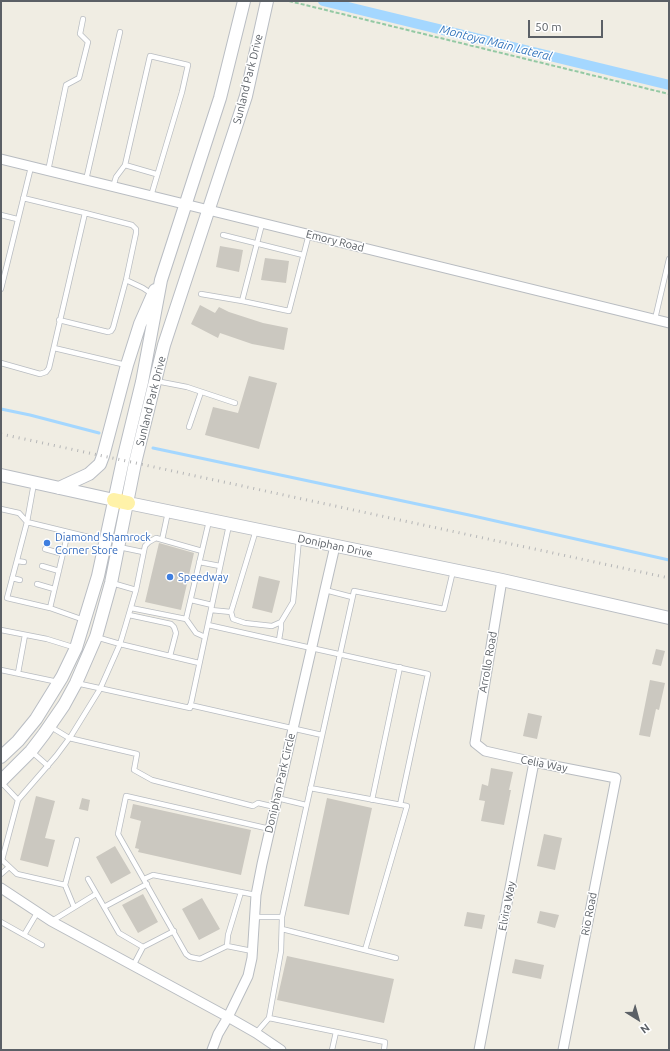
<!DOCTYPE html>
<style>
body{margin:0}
#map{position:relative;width:670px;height:1051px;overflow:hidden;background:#f0ede3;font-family:Ubuntu,sans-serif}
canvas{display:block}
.frame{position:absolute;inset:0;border:2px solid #5b6066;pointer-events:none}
.north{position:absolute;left:618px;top:999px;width:40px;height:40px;-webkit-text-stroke:3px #fff;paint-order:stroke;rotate:143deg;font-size:11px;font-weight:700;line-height:16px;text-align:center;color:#5b6066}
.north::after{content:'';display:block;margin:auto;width:14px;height:18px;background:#5b6066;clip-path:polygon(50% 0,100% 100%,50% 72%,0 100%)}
.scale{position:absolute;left:528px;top:20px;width:75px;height:18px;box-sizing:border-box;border:2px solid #5b6066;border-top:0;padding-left:5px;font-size:12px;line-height:14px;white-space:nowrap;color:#5b6066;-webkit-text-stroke:3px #fff;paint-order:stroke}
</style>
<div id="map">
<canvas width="670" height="1051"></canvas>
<div class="frame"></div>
<div class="north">N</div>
<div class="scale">50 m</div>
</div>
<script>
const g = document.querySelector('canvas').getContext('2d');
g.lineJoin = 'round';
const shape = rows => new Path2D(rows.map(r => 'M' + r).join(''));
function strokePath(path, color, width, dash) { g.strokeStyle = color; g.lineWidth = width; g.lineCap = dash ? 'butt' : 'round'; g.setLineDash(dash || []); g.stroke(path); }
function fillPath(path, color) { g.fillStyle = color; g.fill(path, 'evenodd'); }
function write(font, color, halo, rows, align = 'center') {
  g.font = font + ' Ubuntu,sans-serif'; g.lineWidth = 3; g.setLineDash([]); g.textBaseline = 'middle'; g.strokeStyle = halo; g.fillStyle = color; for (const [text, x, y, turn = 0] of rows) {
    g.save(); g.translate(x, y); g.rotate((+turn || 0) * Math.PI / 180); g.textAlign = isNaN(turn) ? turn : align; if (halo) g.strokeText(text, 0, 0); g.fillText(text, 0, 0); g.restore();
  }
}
const stream = shape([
 [1,409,30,415,99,433],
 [153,448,469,515,669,560]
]);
const canal = shape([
 [323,1,669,85]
]);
const building = shape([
 [220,246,243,250,239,272,216,267],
 [265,258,289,261,286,283,261,280],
 [200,305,215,313,219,307,229,312,263,323,288,328,284,350,252,344,220,333,218,338,191,324],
 [249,376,277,383,259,449,205,435,213,407,238,413],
 [159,543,194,553,181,610,145,602],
 [259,576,280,581,272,613,252,608],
 [656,649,665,651,661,666,652,664],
 [650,680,665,683,659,710,656,709,650,737,639,735],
 [528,713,542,716,537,739,523,736],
 [491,768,513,772,509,790,511,790,504,825,481,821,485,801,479,800,482,784,488,786],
 [36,796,55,801,45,838,55,840,48,867,20,860],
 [82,798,90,800,88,811,79,809],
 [327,798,372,808,349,915,304,906],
 [133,804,251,830,241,875,138,852,139,849,135,848,141,821,130,818],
 [544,834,562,838,555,870,537,866],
 [115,846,131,873,111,884,96,857],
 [143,894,158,922,138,933,122,905],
 [202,898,220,929,199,940,182,909],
 [540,911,559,915,555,928,537,923],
 [467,912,485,915,482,929,464,926],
 [287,956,394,979,384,1023,277,1000],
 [515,959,544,965,541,979,512,973]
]);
const path = shape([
 [289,1,669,94]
]);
const service = shape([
 [48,171,66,85,79,78,88,42,80,34,83,19],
 [86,180,120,32],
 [113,187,116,177,125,165],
 [151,196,182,92,188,65,150,56,125,165,156,174],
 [1,215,17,219],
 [223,235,303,255],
 [126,280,143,288,152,294],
 [1,289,31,167],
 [201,294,242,301,262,224],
 [242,301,289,311,309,234],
 [655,319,669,259],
 [59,320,108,332,111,331,113,328,126,280,136,233,136,229,132,225,85,213],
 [54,348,126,365],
 [1,363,40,374,46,372,49,368,85,213,23,198],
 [156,381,187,387,235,403],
 [189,427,201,392],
 [1,509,19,513,27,522],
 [27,522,34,483],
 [256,530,231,612,233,619,245,623,272,626,281,622,293,602,299,539],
 [162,540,168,512],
 [119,547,143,552],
 [45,549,63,554],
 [17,561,24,562],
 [199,562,220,566],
 [42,566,59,571],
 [12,578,20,580],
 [112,583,136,590],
 [37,584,54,589],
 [325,590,352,597],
 [191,600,212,605],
 [50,608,68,532],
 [131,608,186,619,209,521],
 [211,610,231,612],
 [129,615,171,624,174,627,176,633,170,656],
 [186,619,196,633,205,637],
 [84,620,50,608,7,598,27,522,105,541],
 [208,625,428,674,400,805],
 [1,630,47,639,76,648],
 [96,637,120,644,199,663],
 [279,640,281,628,281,622],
 [1,670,58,682],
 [18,673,25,635],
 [76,683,190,708,229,525],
 [190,705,322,735],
 [51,727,69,738,137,754,134,770,152,780,253,806,258,803,275,807],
 [31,751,48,766],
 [1,782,18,800,2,860,17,874,65,885,77,840],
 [310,788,407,806,365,950],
 [277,798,306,805],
 [18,800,56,756,71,736,100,689,120,644,126,624,136,590,145,546,149,542,156,538,202,551],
 [372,800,400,667],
 [1,874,9,867],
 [88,879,119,933,143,947,174,931],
 [144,879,153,875,256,895],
 [65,885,74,907],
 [241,892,228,935,227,946,252,951],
 [104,907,147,884],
 [254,917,282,917],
 [52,921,96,894],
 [1,922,42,945],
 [282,929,396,958],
 [24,935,37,913],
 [227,946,200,959,190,957,186,954,118,834,126,796,270,829],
 [133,966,143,947],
 [269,1018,385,1042,384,1050],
 [256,1033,269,1018,281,951,282,917,354,591,444,609,453,571],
 [332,1050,336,1032]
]);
const minor = shape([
 [1,159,669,323],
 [502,580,475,743,485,751,534,762,616,778,563,1050],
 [1,888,51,921,228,1017,248,976,252,958,256,895,262,864,335,546],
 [212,1050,218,1034,228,1017,256,1033,281,1050],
 [479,1050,534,762]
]);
const secondary = shape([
 [1,475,114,500],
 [59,488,89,474,100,464,103,456,127,365,140,324,155,290],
 [128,503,502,580,669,618],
 [1,757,18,741,36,719,62,677,76,648,98,576,123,460,142,382,161,280,220,98,244,1],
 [1,781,31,751,44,734,64,705,76,683,96,637,111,583,135,463,164,345,246,96,267,1]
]);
const primary = shape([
 [114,500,128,503]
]);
const rail = shape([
 [1,434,669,578]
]);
const markers = [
 [47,543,4,"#3f7fe0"],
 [170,577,4,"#3f7fe0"]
];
const streetNames = [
 ["Sunland Park Drive",248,79,-76],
 ["Emory Road",335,241,14],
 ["Sunland Park Drive",151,401,-76],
 ["Doniphan Drive",335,546,12],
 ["Arrollo Road",488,662,-80],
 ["Celia Way",544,764,11],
 ["Doniphan Park Circle",280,783,-77],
 ["Elvira Way",507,906,-79],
 ["Rio Road",589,914,-79]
];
const shopNames = [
 ["Diamond Shamrock",55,537],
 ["Corner Store",55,550],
 ["Speedway",178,577]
];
const waterNames = [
 ["Montoya Main Lateral",496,43,14]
];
strokePath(stream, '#a4d7ff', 3);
strokePath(canal, '#a4d7ff', 10);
fillPath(building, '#cbc8c0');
strokePath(service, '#b8bcc1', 6);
strokePath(minor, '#b8bcc1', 11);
strokePath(secondary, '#b9bdc3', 14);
strokePath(primary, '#ffcf4d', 16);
strokePath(path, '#94c9a4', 2, [4, 2]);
strokePath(service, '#fff', 4.5);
strokePath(minor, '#fff', 9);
strokePath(secondary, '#fff', 12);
strokePath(primary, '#fff2a9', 14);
strokePath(rail, '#b5b6b7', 3, [1, 5]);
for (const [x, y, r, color] of markers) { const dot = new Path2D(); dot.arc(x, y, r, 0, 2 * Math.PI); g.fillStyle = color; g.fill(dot); strokePath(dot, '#fff', 1.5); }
write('11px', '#5b6066', '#fff', streetNames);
write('11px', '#366cbe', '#fff', shopNames, 'left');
write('italic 12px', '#3576bd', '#fff', waterNames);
</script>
